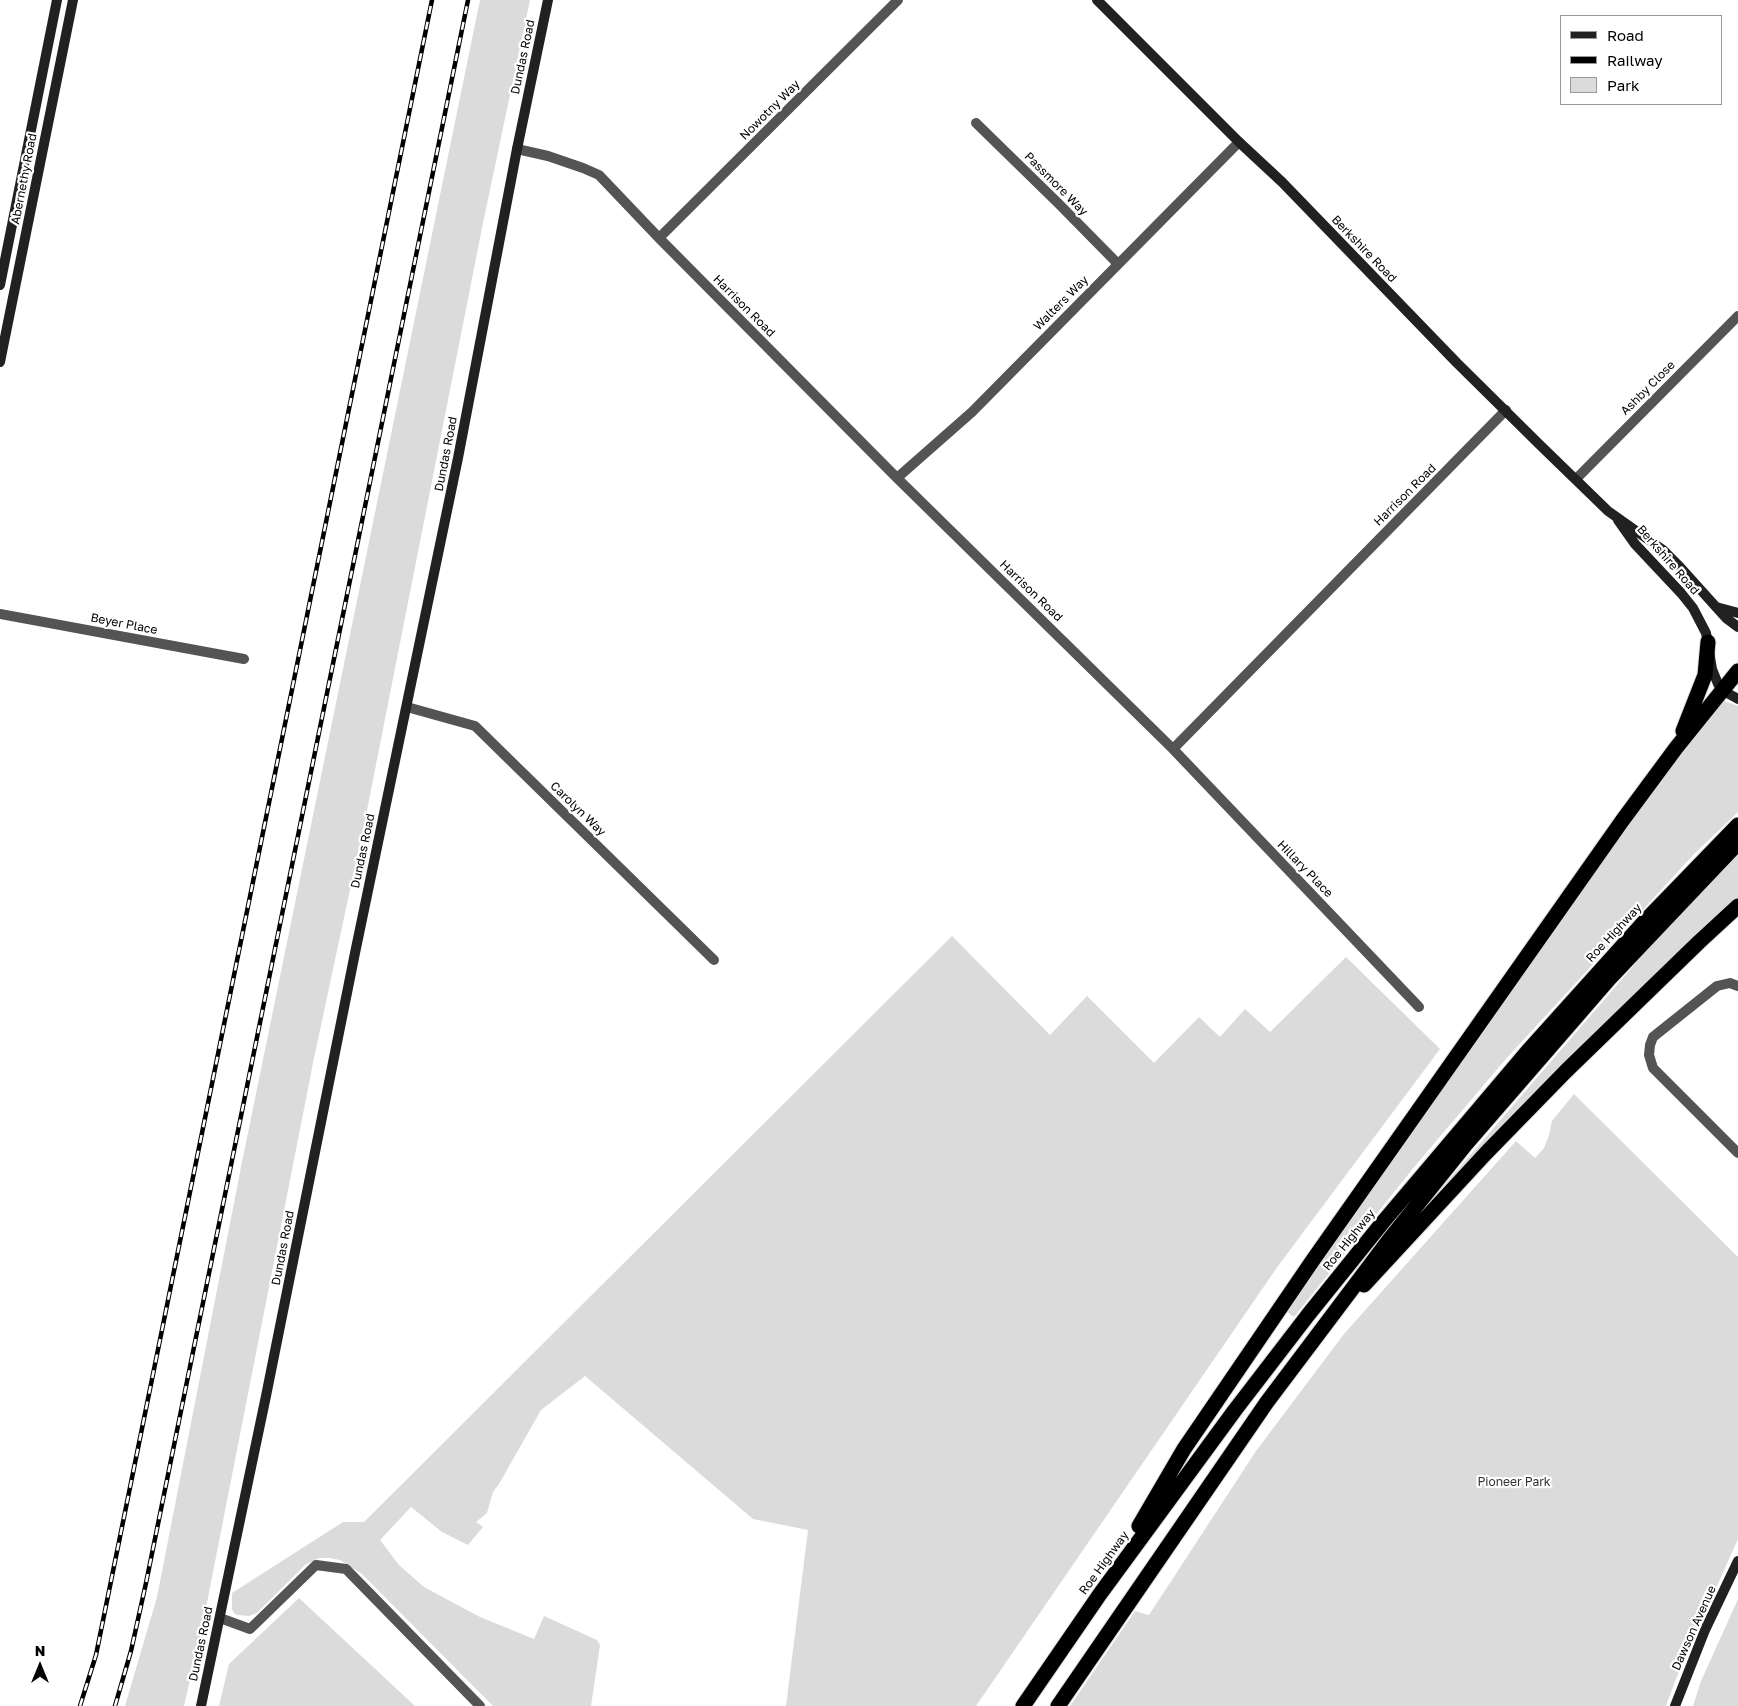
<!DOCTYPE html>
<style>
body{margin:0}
#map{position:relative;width:1738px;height:1706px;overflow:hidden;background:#fff;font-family:"Golos Text",sans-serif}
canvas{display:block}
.legend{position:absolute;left:1560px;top:15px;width:162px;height:90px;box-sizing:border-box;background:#fff;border:1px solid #999;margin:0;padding:6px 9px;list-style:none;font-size:15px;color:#000}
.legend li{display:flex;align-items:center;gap:10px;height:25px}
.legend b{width:25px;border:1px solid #999}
.north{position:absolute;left:15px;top:1641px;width:50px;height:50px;-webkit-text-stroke:4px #fff;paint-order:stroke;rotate:0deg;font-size:14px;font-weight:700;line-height:20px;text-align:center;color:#000}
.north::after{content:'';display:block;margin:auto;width:18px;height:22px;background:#000;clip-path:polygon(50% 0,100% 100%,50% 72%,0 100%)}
</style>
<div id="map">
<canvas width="1738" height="1706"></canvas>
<ul class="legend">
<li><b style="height:6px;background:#212121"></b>Road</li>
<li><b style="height:6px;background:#000"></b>Railway</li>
<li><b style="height:14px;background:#dbdbdb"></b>Park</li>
</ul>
<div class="north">N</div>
</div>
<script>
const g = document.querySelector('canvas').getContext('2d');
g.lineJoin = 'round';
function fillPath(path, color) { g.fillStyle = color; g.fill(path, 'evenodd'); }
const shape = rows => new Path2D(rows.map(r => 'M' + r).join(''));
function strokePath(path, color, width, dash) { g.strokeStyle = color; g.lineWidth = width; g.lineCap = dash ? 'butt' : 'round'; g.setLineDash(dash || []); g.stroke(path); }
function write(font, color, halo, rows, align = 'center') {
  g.font = font + ' "Golos Text",sans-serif'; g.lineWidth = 4.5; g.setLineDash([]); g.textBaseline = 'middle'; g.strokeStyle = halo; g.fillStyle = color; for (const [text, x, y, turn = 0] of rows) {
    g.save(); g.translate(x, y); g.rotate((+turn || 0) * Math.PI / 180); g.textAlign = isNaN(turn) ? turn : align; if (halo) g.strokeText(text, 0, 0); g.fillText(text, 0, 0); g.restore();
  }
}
const green = shape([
 [480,0,530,0,483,223,367,810,313,1063,202,1628,184,1706,125,1706,157,1597,242,1162],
 [1722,700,1738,706,1738,812,1694,854,1505,1060,1415,1166,1294,1317,1283,1309,1526,966,1681,752],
 [1738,853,1738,902,1555,1074,1434,1197,1641,957],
 [952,936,1050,1035,1087,996,1154,1063,1199,1017,1220,1037,1245,1009,1270,1032,1346,957,1440,1049,1278,1266,976,1706,786,1706,808,1530,753,1519,585,1376,541,1410,499,1484,493,1492,487,1513,476,1522,483,1527,468,1545,442,1532,411,1507,380,1540,399,1565,424,1587,480,1617,534,1639,544,1616,597,1640,600,1645,591,1706,493,1706,362,1574,340,1560,330,1558,319,1558,305,1565,257,1613,249,1616,237,1615,234,1613,232,1609,232,1593,343,1522,364,1522],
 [1574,1094,1738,1257,1738,1539,1679,1671,1666,1706,1070,1706,1135,1611,1149,1615,1256,1451,1344,1334,1516,1141,1535,1158,1544,1148,1549,1135,1552,1121],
 [299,1598,415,1706,219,1706,229,1664],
 [1738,1599,1738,1706,1693,1706,1701,1681]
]);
const street = shape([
 [976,123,1059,204,1118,264],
 [517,149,548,156,583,168,599,175,659,238,897,478,1173,749,1506,410],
 [659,238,898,0],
 [897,478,972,412,1239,142],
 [1576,479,1738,316],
 [0,614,244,659],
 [407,707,475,726,714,960],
 [1173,749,1419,1007],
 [1738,986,1730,983,1717,986,1653,1037,1650,1045,1649,1055,1653,1068,1738,1153],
 [220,1618,250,1629,316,1565,346,1569,480,1706]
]);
const secondary = shape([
 [1097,0,1239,142,1282,182,1457,363,1540,445,1608,511,1663,550,1680,567,1726,618,1738,627],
 [0,285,57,0],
 [0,362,73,0],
 [1618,520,1635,544,1681,593,1693,608,1706,633,1712,669,1718,684,1729,694,1738,699],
 [1716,607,1738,613],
 [201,1706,266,1396,355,953,458,458,517,149,548,0],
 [1675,1706,1705,1630,1738,1561]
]);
const highway = shape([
 [1683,731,1705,675,1708,642],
 [1364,1285,1486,1153,1566,1071,1699,942,1738,906],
 [1139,1526,1184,1449,1313,1260,1622,821,1676,748,1738,671],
 [1023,1706,1100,1594,1235,1410,1308,1315,1383,1222,1527,1052,1644,922,1738,825],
 [1058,1706,1267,1402,1389,1240,1466,1144,1609,979,1738,843]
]);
const rail = shape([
 [80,1706,96,1655,432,0],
 [115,1706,131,1651,146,1583,468,0]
]);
const streetNames = [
 ["Dundas Road",523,57,-78],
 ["Nowotny Way",770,110,-45],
 ["Abernethy Road",24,179,-79],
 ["Passmore Way",1056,184,45],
 ["Berkshire Road",1364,249,46],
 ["Walters Way",1061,303,-45],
 ["Harrison Road",744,306,45],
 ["Ashby Close",1648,388,-45],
 ["Dundas Road",446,454,-79],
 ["Harrison Road",1405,495,-45],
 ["Berkshire Road",1668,560,49],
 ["Harrison Road",1031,591,44],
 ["Beyer Place",124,624,11],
 ["Carolyn Way",578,809,44],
 ["Dundas Road",363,851,-78],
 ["Hillary Place",1305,869,46],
 ["Roe Highway",1614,933,-47],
 ["Roe Highway",1349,1240,-51],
 ["Dundas Road",283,1248,-79],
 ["Roe Highway",1104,1563,-54],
 ["Dawson Avenue",1694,1628,-66],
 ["Dundas Road",201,1644,-78]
];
const parkNames = [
 ["Pioneer Park",1514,1482]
];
fillPath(green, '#dbdbdb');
strokePath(highway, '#dbdbdb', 17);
strokePath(street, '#545454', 10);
strokePath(secondary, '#212121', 10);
strokePath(highway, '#000', 15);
strokePath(rail, '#000', 4.5);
strokePath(rail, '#fff', 2.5, [8]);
write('12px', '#000', '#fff', streetNames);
write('12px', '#323232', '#fff', parkNames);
</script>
